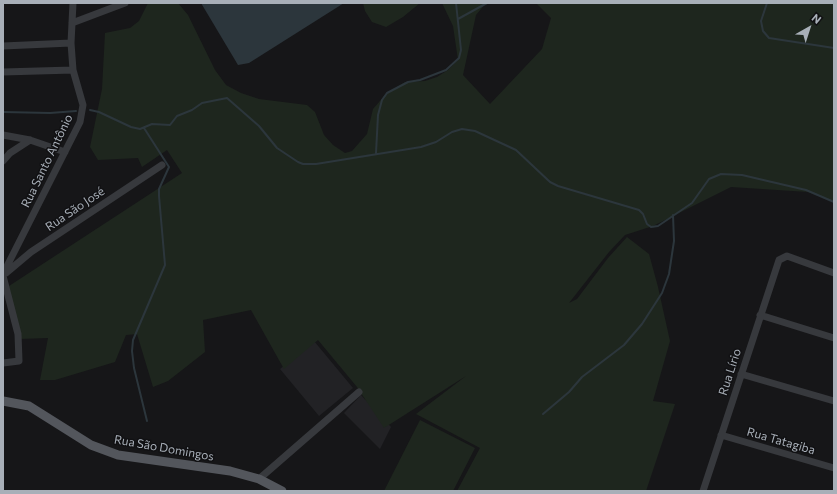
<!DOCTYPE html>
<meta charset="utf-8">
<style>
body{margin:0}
#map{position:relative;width:837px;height:494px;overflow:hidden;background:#161618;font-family:Commissioner,sans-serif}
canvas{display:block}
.frame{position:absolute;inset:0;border:4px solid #a8afb8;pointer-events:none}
.north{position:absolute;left:789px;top:8px;width:40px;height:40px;-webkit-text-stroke:3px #111113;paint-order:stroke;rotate:39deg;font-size:11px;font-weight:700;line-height:16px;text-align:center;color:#a8afb8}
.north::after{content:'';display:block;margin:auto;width:14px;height:18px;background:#a8afb8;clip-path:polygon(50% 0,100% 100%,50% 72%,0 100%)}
</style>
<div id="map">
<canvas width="837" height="494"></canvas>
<div class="frame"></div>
<div class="north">N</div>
</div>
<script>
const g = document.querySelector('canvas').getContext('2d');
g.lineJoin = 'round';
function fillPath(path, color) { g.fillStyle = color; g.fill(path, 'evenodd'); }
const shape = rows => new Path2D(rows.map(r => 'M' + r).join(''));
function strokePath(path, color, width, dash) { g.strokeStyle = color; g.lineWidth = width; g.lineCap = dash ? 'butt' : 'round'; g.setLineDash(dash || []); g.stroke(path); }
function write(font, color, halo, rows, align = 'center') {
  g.font = font + ' Commissioner,sans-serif'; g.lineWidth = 3; g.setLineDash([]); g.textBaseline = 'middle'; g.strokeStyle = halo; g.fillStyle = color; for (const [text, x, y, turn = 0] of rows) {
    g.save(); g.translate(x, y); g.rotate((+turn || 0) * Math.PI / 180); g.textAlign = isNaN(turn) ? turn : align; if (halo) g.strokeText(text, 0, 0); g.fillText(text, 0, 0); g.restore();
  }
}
const built = shape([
 [314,341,353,388,319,416,280,369],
 [361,395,391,427,380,449,344,413]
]);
const green = shape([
 [148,3,178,3,188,15,215,70,226,85,241,93,259,99,307,105,315,112,324,135,333,145,345,153,352,151,367,134,373,109,386,94,405,82,425,81,437,77,448,70,458,60,453,26,442,3,486,3,476,15,463,75,490,104,542,49,551,18,536,3,834,3,834,202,808,192,731,187,653,226,625,235,609,252,569,303,577,299,608,258,627,237,649,254,658,287,670,341,653,401,675,404,646,491,457,491,480,448,416,414,466,376,384,428,357,387,318,340,284,369,251,310,203,320,205,352,168,381,153,387,137,334,126,335,115,362,55,380,40,380,48,338,19,339,9,286,182,173,167,150,142,167,138,158,98,160,90,147,102,89,105,33,130,28,139,21],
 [363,3,420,3,403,17,386,27,372,22,365,11],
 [420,420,475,448,453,491,384,491]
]);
const water = shape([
 [201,3,344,3,249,63,238,65]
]);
const stream = shape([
 [767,3,761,21,763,31,769,38,834,48],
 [458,19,487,3,509,3],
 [90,110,99,112,131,127,140,129,152,124,170,125,177,116,192,110,202,103,227,98,259,126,277,148,298,162,303,164,316,164,421,147,436,142,452,132,462,129,475,131,516,150,550,182,558,186,639,210,643,214,647,224,651,227,658,226,692,203,709,179,721,174,742,175,806,190,834,202],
 [3,112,50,113,76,111],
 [144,128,169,167,159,189,159,196,165,265,133,340,132,351,134,368,147,421],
 [376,153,378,115,382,100,387,93,408,82,420,80,446,70,459,58,461,50,456,3],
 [543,414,569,392,582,377,624,345,642,324,662,293,669,274,674,241,673,215]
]);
const minor = shape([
 [72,23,125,3],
 [3,46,71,43],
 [3,72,73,70],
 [3,135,30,140,65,152],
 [3,161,10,153,30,140],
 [6,273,31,252,162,165],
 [3,274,80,122,83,105,73,70,71,43,73,3],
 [3,276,18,334,19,361,3,363],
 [760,315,834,338],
 [741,374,834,401],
 [721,435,834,468],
 [259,479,359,392],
 [703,491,779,260,787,256,834,273]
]);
const major = shape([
 [3,401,29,406,91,445,118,455,230,471,259,479,282,491]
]);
const streetNames = [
 ["Rua Santo Antônio",47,161,-64],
 ["Rua São José",75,209,-34],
 ["Rua Lírio",730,372,-72],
 ["Rua Tatagiba",781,441,16],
 ["Rua São Domingos",164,448,10]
];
fillPath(built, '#222225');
fillPath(green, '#1e261e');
fillPath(water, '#2c363c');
strokePath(stream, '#2c363c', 2);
strokePath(minor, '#37393d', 7);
strokePath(major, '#53565c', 9);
write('12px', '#a8afb8', '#111113', streetNames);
</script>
